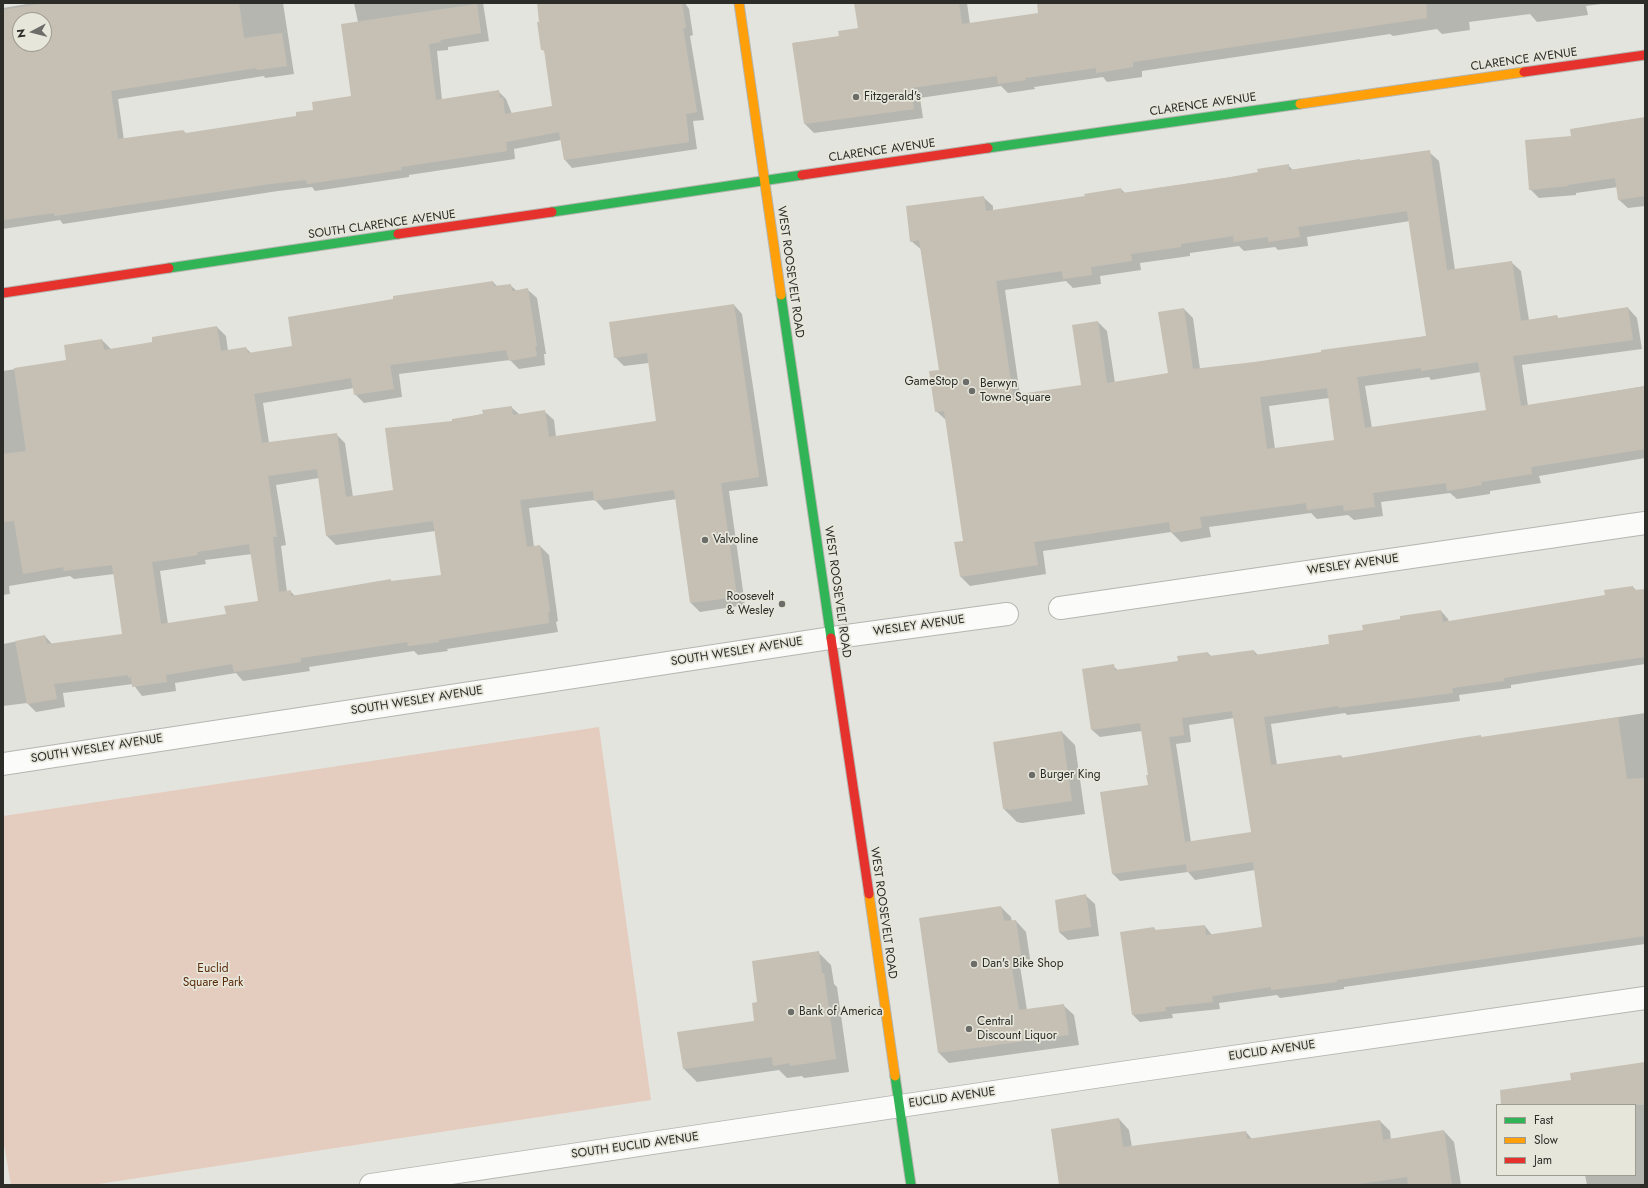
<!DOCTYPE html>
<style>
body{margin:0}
#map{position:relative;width:1648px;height:1188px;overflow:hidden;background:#e4e4de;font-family:Jost,sans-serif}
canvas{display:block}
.frame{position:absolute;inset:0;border:4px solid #2c2c28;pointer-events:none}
.legend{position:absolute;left:1496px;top:1104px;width:140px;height:72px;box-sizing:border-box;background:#e7e6db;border:1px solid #9c9c93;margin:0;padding:5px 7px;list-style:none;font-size:12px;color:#2c2c28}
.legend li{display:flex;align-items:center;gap:8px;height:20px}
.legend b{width:20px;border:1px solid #9c9c93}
.north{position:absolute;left:12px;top:12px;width:40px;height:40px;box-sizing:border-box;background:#e7e6db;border:1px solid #9c9c93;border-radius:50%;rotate:263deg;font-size:11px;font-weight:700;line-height:16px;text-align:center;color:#2c2c28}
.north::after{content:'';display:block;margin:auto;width:14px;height:18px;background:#6c6c68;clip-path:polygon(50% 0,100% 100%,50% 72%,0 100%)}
</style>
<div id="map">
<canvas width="1648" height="1188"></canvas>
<div class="frame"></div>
<ul class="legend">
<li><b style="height:5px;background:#30b455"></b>Fast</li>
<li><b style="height:5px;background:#ff9f0a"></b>Slow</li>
<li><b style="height:5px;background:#e5322d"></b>Jam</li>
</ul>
<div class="north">N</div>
</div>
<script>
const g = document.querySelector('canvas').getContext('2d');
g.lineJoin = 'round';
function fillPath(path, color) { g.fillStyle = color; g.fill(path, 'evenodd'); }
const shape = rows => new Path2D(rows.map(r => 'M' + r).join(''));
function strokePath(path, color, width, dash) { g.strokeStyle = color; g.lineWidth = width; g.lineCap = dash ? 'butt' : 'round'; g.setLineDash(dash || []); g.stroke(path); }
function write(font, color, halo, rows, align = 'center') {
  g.font = font + ' Jost,sans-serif'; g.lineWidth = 3.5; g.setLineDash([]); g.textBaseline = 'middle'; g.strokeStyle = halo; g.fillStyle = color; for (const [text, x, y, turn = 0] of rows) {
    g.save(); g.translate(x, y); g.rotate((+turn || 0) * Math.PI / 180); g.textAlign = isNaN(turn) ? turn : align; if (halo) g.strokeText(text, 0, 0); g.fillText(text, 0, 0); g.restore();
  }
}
const green = shape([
 [599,727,651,1100,92,1185,11,1185,3,1139,3,816]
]);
const shadow = shape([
 [33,3,283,3,294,74,265,78,264,76,118,99,124,140,186,134,298,117,352,97,358,22,354,3,483,3,489,41,448,47,448,50,437,51,442,100,498,91,506,99,512,114,553,107,545,52,542,49,538,3,685,3,689,9,693,35,690,36,704,120,693,121,697,149,572,168,565,160,561,140,514,149,515,159,409,175,409,177,315,191,312,187,278,191,63,224,60,220,3,229,3,8],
 [20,20,44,20,44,44,20,44],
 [856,3,967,3,970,24,1040,14,1038,3,1609,3,1586,6,1588,15,1537,22,1530,14,1469,22,1470,30,1442,34,1437,29,1393,36,1390,34,1142,71,1142,77,1107,82,1103,77,1034,87,1035,89,1008,93,1001,86,920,98,923,118,814,133,805,124,793,43,840,37,859,29],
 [1645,118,1645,206,1628,208,1619,200,1618,187,1576,193,1576,195,1539,198,1530,189,1572,137,1609,124,1609,123],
 [1429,152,1439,161,1455,270,1511,262,1521,271,1529,320,1557,316,1559,319,1628,308,1637,318,1642,349,1522,365,1528,406,1645,386,1645,458,1539,476,1541,483,1490,491,1490,494,1457,499,1450,493,1381,502,1383,516,1354,520,1348,515,1317,519,1311,513,1209,527,1211,537,1181,542,1171,532,1043,551,1046,574,970,586,961,577,956,543,964,542,946,420,936,411,940,371,922,250,911,241,983,197,993,206,993,211,1086,197,1121,189,1125,193,1259,173,1288,165,1293,170,1360,160,1361,161],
 [1410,221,1427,336,1254,363,1200,369,1193,318,1184,309,1169,374,1115,383,1107,331,1098,322,1082,386,1020,395,1005,290,1066,281,1073,288,1101,284,1100,276,1141,270,1140,263,1190,256,1190,253,1239,246,1244,251,1275,247,1278,250,1308,246,1307,237],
 [1481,372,1487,411,1372,428,1365,386,1429,377,1431,380],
 [1329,398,1335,441,1275,449,1269,406],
 [493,282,498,287,510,285,517,291,528,290,537,298,546,354,544,354,545,365,519,369,510,360,399,374,402,397,364,403,355,394,354,388,263,403,269,443,336,434,345,443,353,497,395,491,453,421,511,407,520,415,545,412,554,420,556,437,658,422,649,363,624,366,615,357,734,305,742,314,768,486,729,491,745,605,700,612,691,603,677,499,604,510,595,500,529,508,534,547,540,546,549,555,558,621,556,622,558,632,447,649,448,651,418,655,414,651,309,667,310,671,243,681,236,673,175,683,176,691,142,696,133,684,63,693,65,707,36,712,27,703,3,706,3,644,45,636,52,644,123,635,114,574,74,579,70,576,9,586,10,594,3,595,3,371,67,361,102,340,111,349,154,343,217,327,226,336,228,351,246,348,252,354,294,347],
 [319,478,327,536,336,545,435,531,442,576,393,582,390,580,295,596,290,591,287,592,281,546,286,545,276,485],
 [252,554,259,602,227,615,168,624,160,571,206,564,205,560],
 [1633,587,1637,591,1645,590,1645,664,1511,685,1511,688,1459,695,1460,701,1347,715,1345,713,1271,724,1277,765,1341,756,1344,759,1481,736,1482,738,1645,713,1645,944,1344,987,1344,989,1280,998,1277,995,1219,1003,1220,1009,1172,1014,1173,1018,1140,1022,1133,1015,1154,928,1157,931,1205,926,1212,935,1264,928,1255,870,1195,880,1188,872,1120,881,1113,874,1101,793,1149,786,1149,776,1142,731,1100,737,1092,730,1113,666,1119,671,1179,662,1208,653,1212,657,1254,651,1258,655,1330,644,1364,631,1401,620,1441,611,1448,619,1449,622,1606,596],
 [1234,718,1253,833,1191,842,1176,744,1191,742,1189,725],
 [1062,732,1075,745,1085,814,1022,823,1017,822,1004,809],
 [1086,896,1095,904,1099,936,1068,940,1059,932],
 [1001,907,1011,917,1012,922,1016,921,1026,932,1031,965,1020,966,1027,1010,1063,1005,1074,1015,1079,1045,949,1063,939,1053,920,919],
 [818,952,831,965,834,984,837,987,849,1072,804,1078,802,1076,787,1078,779,1070,697,1082,684,1069,756,1022,758,1003],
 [1645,1063,1645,1185,1587,1185,1585,1175,1635,1175,1635,1105,1533,1105,1572,1081],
 [1119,1119,1129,1130,1132,1147,1246,1132,1252,1139,1380,1121,1390,1131,1391,1140,1444,1131,1454,1142,1461,1185,1060,1185]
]);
const building = shape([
 [44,3,239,3,244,38,282,33,287,66,257,70,256,68,111,91,118,139,183,130,186,133,296,116,296,112,313,110,312,102,351,96,341,24,477,4,481,33,440,40,441,42,429,44,436,100,499,90,500,98,503,97,505,114,552,106,544,50,541,50,537,22,539,22,537,3,682,3,686,28,683,28,697,112,686,114,689,142,564,160,559,132,506,142,507,151,401,167,402,170,307,184,306,180,270,184,54,216,54,213,3,220,3,10],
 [20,20,44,20,44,44,20,44],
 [854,3,959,3,962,24,1038,13,1037,3,1426,3,1427,18,1133,62,1133,67,1096,73,1096,68,1025,78,1026,80,998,84,997,76,911,88,914,109,804,124,792,43,839,36,838,31,858,28],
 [1645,117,1645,196,1618,200,1615,178,1568,185,1568,186,1529,190,1525,140,1571,136,1570,129],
 [1430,150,1447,270,1512,261,1521,321,1557,315,1558,318,1628,307,1633,340,1513,356,1521,406,1645,386,1645,449,1531,467,1532,474,1481,482,1482,485,1447,491,1446,483,1373,493,1375,507,1344,511,1343,505,1307,510,1306,503,1200,517,1202,528,1171,533,1169,522,1034,542,1038,565,960,577,954,542,963,541,944,411,935,412,929,371,939,370,919,240,910,242,906,206,984,196,986,211,1085,196,1084,194,1121,188,1122,193,1225,178,1258,172,1257,169,1289,164,1289,170,1360,159,1360,160],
 [1407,211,1426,336,1321,350,1321,352,1254,362,1193,369,1184,308,1158,312,1168,373,1107,383,1098,321,1072,325,1081,385,1013,395,996,281,1062,271,1063,279,1092,275,1091,267,1132,261,1131,254,1181,247,1181,244,1233,236,1234,242,1268,237,1268,242,1300,237,1298,227],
 [1478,362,1486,410,1365,428,1357,377,1421,368,1421,371],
 [1327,388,1334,440,1267,449,1260,397],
 [493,281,494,286,511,284,512,291,528,288,537,346,535,346,537,356,509,361,506,350,390,365,394,389,354,395,351,378,254,394,262,443,337,433,346,497,393,490,385,428,452,421,452,419,483,414,482,410,512,406,513,415,545,410,549,437,656,421,647,353,614,358,609,322,734,304,759,477,721,483,737,597,690,603,674,490,594,501,593,491,520,500,527,547,540,545,550,612,548,613,549,623,439,640,439,642,408,646,407,642,301,658,301,662,234,672,232,664,166,675,167,682,132,687,131,677,128,678,128,675,54,684,57,699,27,704,15,641,45,635,47,644,122,634,112,565,64,571,63,567,23,574,14,521,3,522,3,454,26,451,14,368,66,360,64,345,102,339,104,350,152,342,152,337,217,326,221,351,246,347,248,353,292,346,288,317,393,299,393,296],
 [317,469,326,536,433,521,441,575,391,581,391,579,291,596,291,590,279,592,273,537,277,537,268,476],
 [249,544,258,601,224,606,226,614,161,624,152,562,198,555,197,552],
 [1633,586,1634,590,1645,589,1645,657,1539,672,1504,678,1504,681,1452,688,1453,693,1338,708,1338,706,1264,717,1271,765,1341,755,1341,758,1461,738,1481,735,1481,737,1618,717,1627,779,1645,778,1645,936,1337,980,1337,982,1271,990,1271,987,1212,996,1213,1002,1165,1007,1166,1011,1132,1015,1120,932,1154,927,1155,930,1205,925,1206,935,1262,927,1253,862,1187,872,1186,864,1112,874,1100,792,1148,785,1146,775,1148,775,1140,723,1091,730,1082,669,1114,664,1115,670,1178,661,1177,656,1208,652,1209,656,1254,650,1255,655,1329,644,1328,635,1363,630,1362,625,1400,619,1400,616,1441,610,1443,622,1605,595,1604,590],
 [1232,711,1251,832,1185,842,1169,737,1184,735,1182,718],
 [1062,731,1072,801,1008,810,1008,809,1003,809,993,742],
 [1086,894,1091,927,1059,932,1055,900],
 [1001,906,1004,921,1016,920,1021,955,1010,957,1019,1010,1064,1004,1069,1035,938,1053,919,918],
 [819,951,822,973,824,973,836,1059,790,1066,790,1063,773,1066,772,1057,683,1069,677,1032,754,1021,752,1003,757,1002,752,961],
 [1645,1062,1645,1105,1501,1105,1500,1090,1571,1080,1570,1073],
 [1119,1118,1123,1147,1246,1131,1247,1139,1380,1120,1383,1140,1444,1130,1452,1185,1408,1185,1407,1177,1351,1185,1059,1185,1051,1129]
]);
const street = shape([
 [1060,608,1645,523],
 [3,764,831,638,1007,614],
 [371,1185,1128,1072,1645,998]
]);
const fast = shape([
 [988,148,1300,104],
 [552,212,802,175],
 [169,268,398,234],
 [781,295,831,638],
 [895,1076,911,1185]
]);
const slow = shape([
 [739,3,781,295],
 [1300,104,1524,72],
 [869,894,895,1076]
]);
const jam = shape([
 [1524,72,1645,55],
 [802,175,988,148],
 [398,234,552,212],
 [3,293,169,268],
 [831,638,869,894]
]);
const markers = [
 [856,97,4,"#6c6c68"],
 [966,382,4,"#6c6c68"],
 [972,391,4,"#6c6c68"],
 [705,540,4,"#6c6c68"],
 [782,604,4,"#6c6c68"],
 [1032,775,4,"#6c6c68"],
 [974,964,4,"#6c6c68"],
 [791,1012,4,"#6c6c68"],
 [969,1029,4,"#6c6c68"]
];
const streetNames = [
 ["CLARENCE AVENUE",1524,60,-8],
 ["CLARENCE AVENUE",1203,105,-8],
 ["CLARENCE AVENUE",882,151,-8],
 ["SOUTH CLARENCE AVENUE",382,225,-8],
 ["WEST ROOSEVELT ROAD",790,272,82],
 ["WESLEY AVENUE",1353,565,-8],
 ["WEST ROOSEVELT ROAD",837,592,82],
 ["WESLEY AVENUE",919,626,-8],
 ["SOUTH WESLEY AVENUE",737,652,-9],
 ["SOUTH WESLEY AVENUE",417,701,-9],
 ["SOUTH WESLEY AVENUE",97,749,-9],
 ["WEST ROOSEVELT ROAD",883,913,82],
 ["EUCLID AVENUE",1272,1051,-8],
 ["EUCLID AVENUE",952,1098,-8],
 ["SOUTH EUCLID AVENUE",635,1146,-8]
];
const poiNames = [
 ["Fitzgerald's",864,97],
 ["GameStop",958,382,"right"],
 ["Berwyn",980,384],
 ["Towne Square",980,398],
 ["Valvoline",713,540],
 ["Roosevelt",774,597,"right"],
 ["& Wesley",774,611,"right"],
 ["Burger King",1040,775],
 ["Dan's Bike Shop",982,964],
 ["Bank of America",799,1012],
 ["Central",977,1022],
 ["Discount Liquor",977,1036]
];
const parkNames = [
 ["Euclid",213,969],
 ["Square Park",213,983]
];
fillPath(green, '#e4cdbf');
fillPath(shadow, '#0003');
fillPath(building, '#c6c0b4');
strokePath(street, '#b5b5b1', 24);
strokePath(fast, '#b5b5b1', 11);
strokePath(slow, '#b5b5b1', 11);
strokePath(jam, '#b5b5b1', 11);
strokePath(street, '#fbfbfa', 22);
strokePath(fast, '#30b455', 9);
strokePath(slow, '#ff9f0a', 9);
strokePath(jam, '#e5322d', 9);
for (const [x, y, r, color] of markers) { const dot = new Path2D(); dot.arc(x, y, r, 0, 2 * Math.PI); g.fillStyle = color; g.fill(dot); strokePath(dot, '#e7e6db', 1.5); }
write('12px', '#2c2c28', '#e7e6db', streetNames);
write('12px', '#2c2c28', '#e7e6db', poiNames, 'left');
write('12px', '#5b2a08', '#e7e6db', parkNames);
</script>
